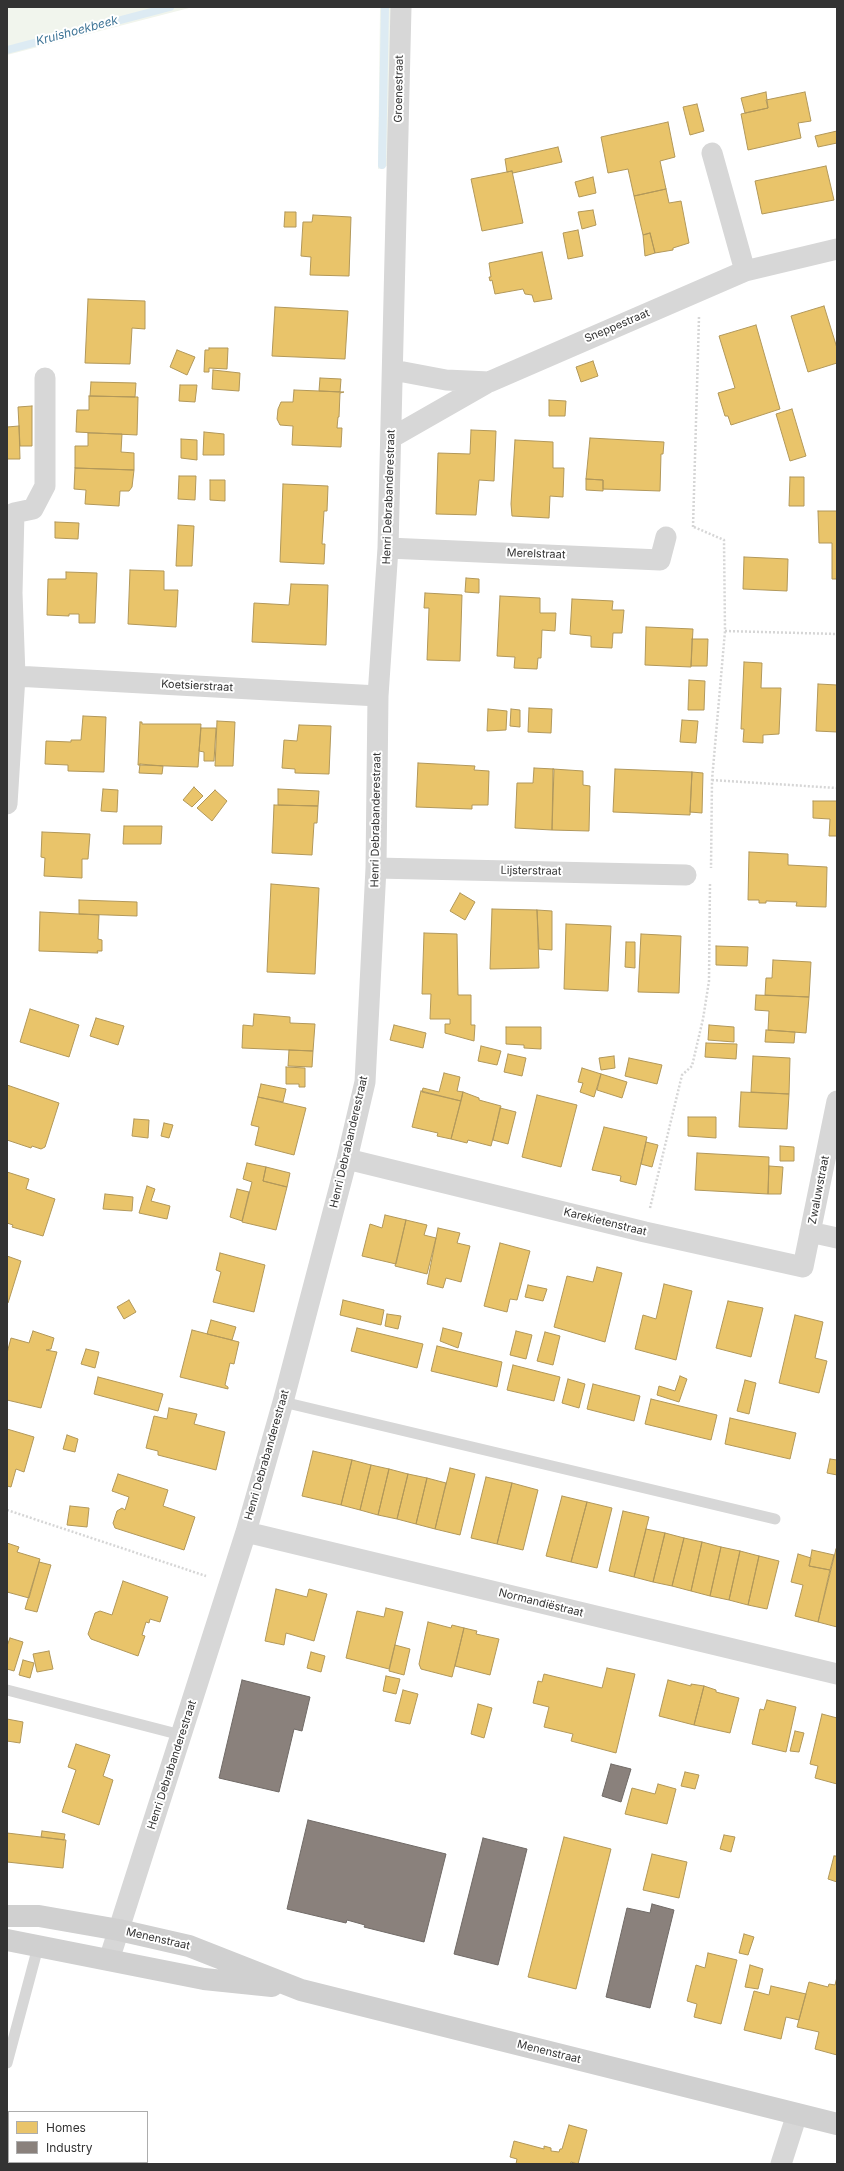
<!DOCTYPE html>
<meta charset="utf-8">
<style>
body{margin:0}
#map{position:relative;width:844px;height:2171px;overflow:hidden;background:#fff;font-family:Inter,sans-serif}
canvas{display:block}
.frame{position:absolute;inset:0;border:8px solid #333;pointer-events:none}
.legend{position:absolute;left:8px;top:2111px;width:140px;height:52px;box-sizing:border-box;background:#fff;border:1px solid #adadad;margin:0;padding:5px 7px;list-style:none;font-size:12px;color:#333}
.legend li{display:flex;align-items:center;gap:8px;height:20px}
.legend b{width:20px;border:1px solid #adadad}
</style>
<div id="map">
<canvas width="844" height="2171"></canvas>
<div class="frame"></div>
<ul class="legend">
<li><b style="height:11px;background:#e9c46a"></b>Homes</li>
<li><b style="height:11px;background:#8a817c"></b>Industry</li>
</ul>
</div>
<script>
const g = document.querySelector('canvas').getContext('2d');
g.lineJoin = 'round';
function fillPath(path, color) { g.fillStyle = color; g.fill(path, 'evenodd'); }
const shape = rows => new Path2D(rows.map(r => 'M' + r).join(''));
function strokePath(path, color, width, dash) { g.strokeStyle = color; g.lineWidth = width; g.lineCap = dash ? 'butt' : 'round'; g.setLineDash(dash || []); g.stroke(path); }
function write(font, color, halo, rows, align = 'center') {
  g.font = font + ' Inter,sans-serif'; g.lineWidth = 4; g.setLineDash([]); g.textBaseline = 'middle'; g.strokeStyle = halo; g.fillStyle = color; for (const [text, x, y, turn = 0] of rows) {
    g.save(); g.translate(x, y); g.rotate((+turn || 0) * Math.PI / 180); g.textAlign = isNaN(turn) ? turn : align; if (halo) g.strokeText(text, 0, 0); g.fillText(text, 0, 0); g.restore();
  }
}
const green = shape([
 [7,7,193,7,7,55],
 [380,7,391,7,390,165,378,169]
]);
const homes = shape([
 [766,92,768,108,745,113,741,98,766,92],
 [805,92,811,121,798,123,801,138,748,150,741,114,768,108,766,100,805,92],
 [697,104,704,131,690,135,683,107,697,104],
 [668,122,675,157,660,161,666,189,634,196,628,169,608,173,601,137,668,122],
 [837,131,837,143,818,147,815,136,837,131],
 [558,147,562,162,513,173,512,171,507,172,505,159,558,147],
 [826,166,834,200,762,214,755,181,826,166],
 [512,171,523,223,482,231,471,179,512,171],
 [593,177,596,193,579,197,575,182,593,177],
 [666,189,669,203,681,201,689,243,673,248,673,250,655,253,650,233,643,235,634,196,666,189],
 [593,210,596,225,582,229,578,212,593,210],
 [285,212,296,212,296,227,284,227,285,212],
 [313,215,351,217,349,276,310,275,311,257,301,256,303,222,312,222,313,215],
 [578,230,583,256,568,259,563,233,578,230],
 [650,233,655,253,645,256,643,235,650,233],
 [542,252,552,299,534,302,532,295,525,294,523,289,495,294,492,280,490,281,489,277,491,277,489,263,542,252],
 [88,299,145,301,145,329,132,328,130,364,85,363,88,299],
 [824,306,837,348,837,363,808,372,791,316,824,306],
 [275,307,348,311,345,359,272,356,275,307],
 [756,325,780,409,731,425,728,416,725,416,718,393,735,388,719,336,756,325],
 [209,348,228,348,227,369,209,368,209,372,204,372,205,350,209,350,209,348],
 [177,350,195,357,187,375,170,367,177,350],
 [593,361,598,376,581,382,576,367,593,361],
 [213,370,240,373,239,391,212,389,213,370],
 [320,378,341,379,340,392,319,391,320,378],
 [91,382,136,383,135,397,90,396,91,382],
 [180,385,197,385,195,402,179,401,180,385],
 [294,390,344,392,340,393,339,417,338,417,337,428,342,428,341,447,292,445,293,426,280,425,277,419,278,409,281,402,293,402,294,390],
 [89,396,138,397,137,435,76,432,77,410,89,410,89,396],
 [549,400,566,401,565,416,549,416,549,400],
 [32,406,32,446,20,446,18,407,32,406],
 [792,409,806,456,790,461,776,414,792,409],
 [19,426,20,459,7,459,7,427,19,426],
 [471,430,496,431,494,481,479,480,476,515,436,514,438,453,470,454,471,430],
 [204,432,224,434,224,455,203,455,204,432],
 [88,433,122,434,121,452,134,453,134,470,75,468,75,446,88,446,88,433],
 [590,438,664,442,663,454,661,454,660,491,603,489,603,480,586,479,590,438],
 [181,439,197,440,197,460,181,458,181,439],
 [515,440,553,442,553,468,564,468,563,497,550,496,549,518,512,516,511,504,515,440],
 [75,468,134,470,132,487,129,491,120,491,119,506,85,504,86,490,74,489,75,468],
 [179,476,196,476,195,500,178,499,179,476],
 [790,477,804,477,804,506,789,506,790,477],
 [586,479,603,480,603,491,586,490,586,479],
 [210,480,225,480,225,501,210,500,210,480],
 [283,484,328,486,327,511,324,511,322,544,325,544,324,564,280,562,283,484],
 [818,511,837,511,837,579,832,579,832,543,819,543,818,511],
 [55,522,79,523,78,539,55,538,55,522],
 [178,525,194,526,192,566,176,566,178,525],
 [744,557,788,559,787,591,743,589,744,557],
 [130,570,164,571,164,590,178,590,176,627,128,624,130,570],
 [66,572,97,573,95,623,79,623,79,614,69,614,69,616,47,615,48,579,66,579,66,572],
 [466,578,479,579,479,593,465,592,466,578],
 [291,584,328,585,326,645,252,642,254,603,289,605,291,584],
 [425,593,462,595,460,661,427,660,429,608,424,608,425,593],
 [500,596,540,598,540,613,556,613,555,631,542,630,541,658,538,658,537,669,514,668,515,657,497,656,500,596],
 [572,599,613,601,612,610,624,610,622,633,613,633,612,648,591,647,591,636,570,634,572,599],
 [646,627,693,629,691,667,645,665,646,627],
 [692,639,708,639,707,666,691,666,692,639],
 [744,662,762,663,761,688,781,688,779,734,763,735,763,743,743,742,744,729,741,729,744,662],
 [689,680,705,681,704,710,688,710,689,680],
 [818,684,837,685,837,732,816,731,818,684],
 [529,708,552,709,551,733,528,732,529,708],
 [488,709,507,711,506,730,487,731,488,709],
 [511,709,520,710,520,727,510,726,511,709],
 [83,716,106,717,104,772,68,771,68,765,45,764,46,741,71,742,71,740,81,740,83,716],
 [682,720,698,721,696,743,680,742,682,720],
 [217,721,235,722,233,766,215,766,217,721],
 [140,722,142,722,142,724,201,724,198,767,138,765,140,722],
 [299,725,331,726,329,774,295,773,295,769,282,768,284,740,297,741,299,725],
 [201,728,216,728,214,761,204,761,204,752,199,751,201,728],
 [418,763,475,766,474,770,489,771,488,805,472,805,472,809,416,807,418,763],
 [140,764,163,766,162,774,139,773,140,764],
 [534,768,554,769,552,830,515,828,517,783,533,783,534,768],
 [553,769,583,771,583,785,590,786,589,831,552,830,553,769],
 [615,769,692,772,690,815,613,812,615,769],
 [692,772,703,773,702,813,690,812,692,772],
 [194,787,203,796,192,807,183,800,194,787],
 [103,789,118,790,117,812,101,811,103,789],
 [278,789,319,791,318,806,278,805,278,789],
 [215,790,227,801,212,821,197,808,215,790],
 [813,801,837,801,837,836,829,836,830,819,813,818,813,801],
 [274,805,318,806,317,823,314,823,312,855,272,853,274,805],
 [124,826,162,826,161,844,123,844,124,826],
 [42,832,90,834,88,859,82,859,82,878,44,876,45,858,41,857,42,832],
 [749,852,788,854,788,865,827,867,826,907,796,906,797,902,766,901,766,903,759,903,759,900,748,900,749,852],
 [271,884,319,888,315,974,267,972,271,884],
 [460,893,475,902,465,920,450,911,460,893],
 [79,900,137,902,137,916,79,914,79,900],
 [492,909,537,910,539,968,490,969,492,909],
 [537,910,552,911,552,950,539,949,537,910],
 [40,912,99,915,98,939,102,940,102,951,97,951,98,953,39,951,40,912],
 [566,924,611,926,608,991,564,989,566,924],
 [424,933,457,934,458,995,471,995,471,1025,475,1025,474,1041,445,1033,445,1024,450,1024,450,1019,430,1019,431,994,422,994,424,933],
 [641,934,681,936,679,993,638,992,641,934],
 [626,942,635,942,635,968,625,967,626,942],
 [716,946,748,947,747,966,716,965,716,946],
 [773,960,811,962,809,997,765,995,766,978,772,978,773,960],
 [756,995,809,997,806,1033,768,1030,769,1011,755,1010,756,995],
 [30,1009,79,1025,69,1057,20,1042,30,1009],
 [254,1014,290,1017,290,1023,315,1024,313,1051,242,1048,243,1025,253,1026,254,1014],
 [96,1018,124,1026,118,1045,90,1036,96,1018],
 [394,1025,426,1033,423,1048,390,1040,394,1025],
 [709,1025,734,1027,734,1042,708,1040,709,1025],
 [506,1027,541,1027,541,1049,524,1048,524,1045,506,1044,506,1027],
 [766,1030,795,1032,794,1043,765,1042,766,1030],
 [706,1043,737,1044,736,1059,705,1057,706,1043],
 [481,1046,501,1051,497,1065,478,1061,481,1046],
 [289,1050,313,1051,312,1067,288,1066,289,1050],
 [508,1054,526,1058,522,1076,504,1072,508,1054],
 [614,1056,615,1068,601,1070,599,1058,614,1056],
 [753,1056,790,1058,789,1094,751,1092,753,1056],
 [629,1058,662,1065,657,1084,625,1076,629,1058],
 [286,1067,305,1068,305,1087,299,1087,299,1084,286,1084,286,1067],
 [582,1068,601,1074,594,1097,580,1092,583,1083,578,1082,582,1068],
 [444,1073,460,1077,457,1091,463,1092,461,1101,422,1092,423,1088,439,1092,444,1073],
 [601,1074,627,1082,622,1098,597,1090,601,1074],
 [261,1084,286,1089,283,1102,258,1097,261,1084],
 [7,1085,59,1103,45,1147,41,1149,32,1146,31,1148,7,1140,7,1085],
 [421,1091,461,1101,451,1139,437,1136,438,1133,412,1127,421,1091],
 [463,1092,479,1098,479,1100,501,1106,491,1146,468,1140,467,1143,451,1139,463,1092],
 [741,1092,789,1094,787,1129,739,1127,741,1092],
 [537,1095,577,1105,561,1167,522,1157,537,1095],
 [258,1097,306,1108,294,1155,255,1145,259,1127,251,1125,258,1097],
 [500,1108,516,1112,508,1144,493,1140,500,1108],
 [688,1117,716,1117,716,1138,688,1136,688,1117],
 [134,1119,149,1120,148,1138,132,1136,134,1119],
 [164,1123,173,1125,169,1138,161,1136,164,1123],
 [604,1127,647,1137,636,1185,620,1181,621,1176,592,1170,604,1127],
 [646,1142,658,1145,652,1167,641,1164,646,1142],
 [780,1146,794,1147,794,1161,780,1161,780,1146],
 [697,1153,769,1157,768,1194,695,1190,697,1153],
 [247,1163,266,1167,263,1181,287,1187,276,1230,242,1222,252,1182,243,1179,247,1163],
 [769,1166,783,1167,781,1194,768,1194,769,1166],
 [266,1167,290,1173,287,1187,263,1181,266,1167],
 [7,1172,29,1179,26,1189,55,1199,43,1236,12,1227,13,1225,7,1223,7,1172],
 [147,1186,155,1189,151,1201,170,1206,167,1219,139,1213,147,1186],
 [237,1189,249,1192,242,1221,230,1217,237,1189],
 [105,1194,133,1197,132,1211,103,1209,105,1194],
 [385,1215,406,1220,396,1264,362,1256,370,1224,382,1228,385,1215],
 [406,1220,427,1225,424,1235,436,1238,427,1274,395,1266,406,1220],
 [438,1228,460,1233,457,1243,470,1246,461,1282,446,1278,443,1288,427,1284,438,1228],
 [500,1243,530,1251,517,1300,510,1299,507,1312,484,1306,500,1243],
 [220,1253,265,1265,254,1312,213,1302,221,1272,216,1270,220,1253],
 [7,1256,21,1261,8,1303,7,1303,7,1256],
 [597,1267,622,1273,605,1342,554,1327,567,1276,593,1282,597,1267],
 [664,1284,692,1291,676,1360,635,1349,643,1315,656,1319,664,1284],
 [528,1285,547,1289,543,1301,525,1297,528,1285],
 [129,1300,136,1312,124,1319,117,1307,129,1300],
 [343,1300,384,1310,381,1325,340,1315,343,1300],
 [728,1301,763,1308,751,1357,716,1348,728,1301],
 [387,1314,401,1316,398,1329,385,1326,387,1314],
 [795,1315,823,1322,815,1358,827,1361,819,1393,779,1383,795,1315],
 [211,1320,236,1327,232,1340,207,1334,211,1320],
 [357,1328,423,1344,417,1368,351,1351,357,1328],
 [443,1328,462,1333,458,1348,440,1341,443,1328],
 [192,1330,239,1342,234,1364,230,1363,225,1385,228,1387,228,1389,180,1377,192,1330],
 [33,1331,54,1338,51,1349,46,1350,57,1352,41,1408,7,1400,7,1353,11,1338,29,1343,33,1331],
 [516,1331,532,1335,526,1359,510,1355,516,1331],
 [545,1332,560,1336,553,1365,537,1361,545,1332],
 [437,1346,502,1362,497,1387,431,1371,437,1346],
 [86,1349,99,1352,95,1368,81,1364,86,1349],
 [513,1365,560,1377,554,1401,507,1390,513,1365],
 [680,1376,687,1379,679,1402,657,1395,659,1386,675,1391,680,1376],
 [98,1377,163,1394,158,1411,94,1394,98,1377],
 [568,1379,585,1384,579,1408,562,1403,568,1379],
 [745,1380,756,1383,749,1414,737,1411,745,1380],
 [593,1384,640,1396,634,1421,587,1409,593,1384],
 [651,1399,717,1415,711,1440,645,1424,651,1399],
 [169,1408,197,1414,194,1424,225,1432,216,1470,158,1455,158,1451,146,1448,154,1416,167,1419,169,1408],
 [730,1418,796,1433,790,1459,725,1444,730,1418],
 [7,1429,34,1437,24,1472,16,1469,11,1487,7,1486,7,1429],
 [67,1435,78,1439,75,1452,63,1449,67,1435],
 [313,1451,352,1460,341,1505,302,1496,313,1451],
 [830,1459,837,1460,837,1475,827,1473,830,1459],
 [352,1460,371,1465,360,1510,341,1505,352,1460],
 [371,1465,389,1469,378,1515,360,1510,371,1465],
 [450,1468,475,1474,460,1535,435,1529,450,1468],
 [389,1469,408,1474,397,1519,378,1515,389,1469],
 [118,1474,168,1490,163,1506,195,1517,184,1550,115,1528,113,1523,117,1511,122,1508,125,1510,129,1497,112,1491,118,1474],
 [408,1474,427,1478,416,1524,397,1519,408,1474],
 [486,1477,512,1483,497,1544,471,1538,486,1477],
 [427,1478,446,1483,435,1529,416,1524,427,1478],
 [512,1483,538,1490,523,1550,497,1544,512,1483],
 [562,1496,587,1502,571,1562,546,1556,562,1496],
 [587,1502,612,1508,597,1568,571,1562,587,1502],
 [70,1506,89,1508,87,1527,67,1525,70,1506],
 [623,1511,649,1517,634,1577,609,1571,623,1511],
 [646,1529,665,1533,653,1582,634,1577,646,1529],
 [665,1533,684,1538,672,1586,653,1582,665,1533],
 [684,1538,702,1542,691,1591,672,1586,684,1538],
 [702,1542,721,1547,710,1596,691,1591,702,1542],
 [7,1543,19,1547,17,1552,40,1559,29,1598,7,1592,7,1543],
 [721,1547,740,1551,729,1600,710,1596,721,1547],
 [836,1549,837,1549,837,1627,818,1622,836,1549],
 [812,1550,834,1555,830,1570,809,1566,812,1550],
 [740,1551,759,1556,748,1605,729,1600,740,1551],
 [798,1554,811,1558,809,1566,830,1570,818,1622,795,1616,803,1585,791,1582,798,1554],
 [759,1556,779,1561,767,1609,748,1605,759,1556],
 [39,1562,51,1565,37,1612,25,1609,39,1562],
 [123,1581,168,1597,160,1622,150,1619,149,1623,146,1622,142,1635,145,1636,138,1656,91,1639,88,1634,95,1613,100,1611,112,1615,123,1581],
 [276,1589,307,1597,309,1589,327,1594,314,1641,286,1633,284,1645,265,1641,276,1589],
 [386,1608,403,1612,389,1669,346,1658,357,1611,384,1617,386,1608],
 [428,1622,451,1628,452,1625,464,1628,452,1677,421,1669,419,1664,428,1622],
 [464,1628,477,1631,476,1634,499,1639,490,1675,455,1666,464,1628],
 [10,1638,23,1642,14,1671,7,1669,7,1646,10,1638],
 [395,1645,410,1649,404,1675,389,1671,395,1645],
 [49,1651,53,1669,37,1672,33,1654,49,1651],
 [311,1652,325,1656,321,1672,307,1668,311,1652],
 [23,1660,34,1663,30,1678,19,1675,23,1660],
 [607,1668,635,1674,616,1753,571,1741,573,1734,544,1727,549,1707,533,1703,538,1681,542,1682,544,1674,602,1688,607,1668],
 [386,1676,400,1679,396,1694,383,1691,386,1676],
 [668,1680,691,1686,691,1684,704,1686,694,1725,659,1716,668,1680],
 [704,1686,716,1690,716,1692,739,1698,730,1733,694,1725,704,1686],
 [403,1690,418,1694,410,1724,395,1721,403,1690],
 [767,1700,796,1707,786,1752,752,1744,760,1709,764,1710,767,1700],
 [478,1704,492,1708,484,1738,471,1734,478,1704],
 [822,1714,837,1718,837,1784,815,1778,818,1766,810,1764,822,1714],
 [7,1719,23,1722,20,1743,7,1741,7,1719],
 [795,1731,804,1733,799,1752,790,1751,795,1731],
 [76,1744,110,1755,103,1776,113,1780,99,1825,62,1812,76,1770,68,1767,76,1744],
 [685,1772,699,1775,695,1789,681,1786,685,1772],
 [658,1784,676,1789,667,1824,625,1814,632,1788,655,1794,658,1784],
 [42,1831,65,1834,64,1840,41,1837,42,1831],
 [7,1833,66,1840,63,1868,7,1862,7,1833],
 [724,1835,735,1837,731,1852,720,1849,724,1835],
 [564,1837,611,1849,576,1989,528,1977,564,1837],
 [652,1854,687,1862,679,1898,643,1890,652,1854],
 [834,1856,837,1856,837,1882,828,1879,834,1856],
 [744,1934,754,1937,748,1955,739,1953,744,1934],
 [708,1953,737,1960,721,2024,694,2017,697,2004,687,2001,696,1965,705,1968,708,1953],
 [750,1965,763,1969,758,1989,745,1987,750,1965],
 [837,1977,837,2055,815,2049,819,2032,797,2027,809,1982,828,1987,829,1984,835,1985,837,1977],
 [771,1986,806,1994,799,2020,786,2017,781,2039,744,2030,754,1991,769,1995,771,1986],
 [569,2125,587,2130,578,2164,571,2162,570,2164,516,2164,517,2159,510,2157,514,2141,544,2149,544,2146,551,2148,551,2151,559,2152,560,2149,562,2149,569,2125]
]);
const industry = shape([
 [242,1680,310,1697,302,1731,294,1729,279,1792,219,1778,242,1680],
 [611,1764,631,1769,621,1802,602,1796,611,1764],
 [308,1820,446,1854,424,1942,364,1927,365,1925,347,1920,346,1923,287,1909,308,1820],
 [483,1838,527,1849,498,1965,454,1954,483,1838],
 [652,1904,674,1910,650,2008,606,1997,627,1908,650,1913,652,1904]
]);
const stream = shape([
 [7,50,170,7],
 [382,165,385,7]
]);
const path = shape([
 [693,527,699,317],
 [694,527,724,540,725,631,712,780,711,868],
 [725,631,837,634],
 [712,780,837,788],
 [650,1208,682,1075,692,1066,703,1019,709,981,710,883],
 [7,1510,206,1576]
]);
const lane = shape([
 [283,1402,775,1519],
 [7,1690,181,1735],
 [7,2063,38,1947]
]);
const street = shape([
 [712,153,745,271],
 [393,370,446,380,489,382],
 [391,438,489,382,745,271,837,249],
 [388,548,660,560,666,537],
 [15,676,378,696],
 [7,804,15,676,12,593,14,513,33,509,45,486,45,378],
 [376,868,686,875],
 [347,1159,645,1232,803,1267,837,1101],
 [810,1232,837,1238],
 [246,1532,837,1674],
 [109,1960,246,1532,283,1402,347,1159,365,1082,376,868,378,696,388,548,401,7],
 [781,2164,797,2114]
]);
const secondary = shape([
 [7,1916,39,1916,119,1930,189,1946,301,1990,837,2124],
 [7,1940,204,1979,272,1986]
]);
const streetNames = [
 ["Groenestraat",399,89,-89],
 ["Sneppestraat",617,326,-23],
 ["Henri Debrabanderestraat",389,497,-88],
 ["Merelstraat",536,554,2],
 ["Koetsierstraat",197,686,3],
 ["Henri Debrabanderestraat",376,820,-89],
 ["Lijsterstraat",531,871,1],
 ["Henri Debrabanderestraat",349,1142,-77],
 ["Zwaluwstraat",819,1190,-79],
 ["Karekietenstraat",605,1222,14],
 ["Henri Debrabanderestraat",267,1455,-74],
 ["Normandiëstraat",541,1603,14],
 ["Henri Debrabanderestraat",172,1765,-72],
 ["Menenstraat",158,1939,13],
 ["Menenstraat",549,2052,14]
];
const waterNames = [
 ["Kruishoekbeek",77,31,-15]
];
fillPath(green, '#f1f5ed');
fillPath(homes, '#e9c46a');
strokePath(homes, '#b2985a', 1);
fillPath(industry, '#8a817c');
strokePath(industry, '#706a66', 1);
strokePath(stream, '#ddebf3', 8);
strokePath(path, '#d6d6d6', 2.5, [2, 2]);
strokePath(lane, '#d7d7d7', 11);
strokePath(street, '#d7d7d7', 21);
strokePath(secondary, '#d0d0d0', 22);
write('11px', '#333', '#fff', streetNames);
write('italic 12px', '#3f7597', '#fff', waterNames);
</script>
